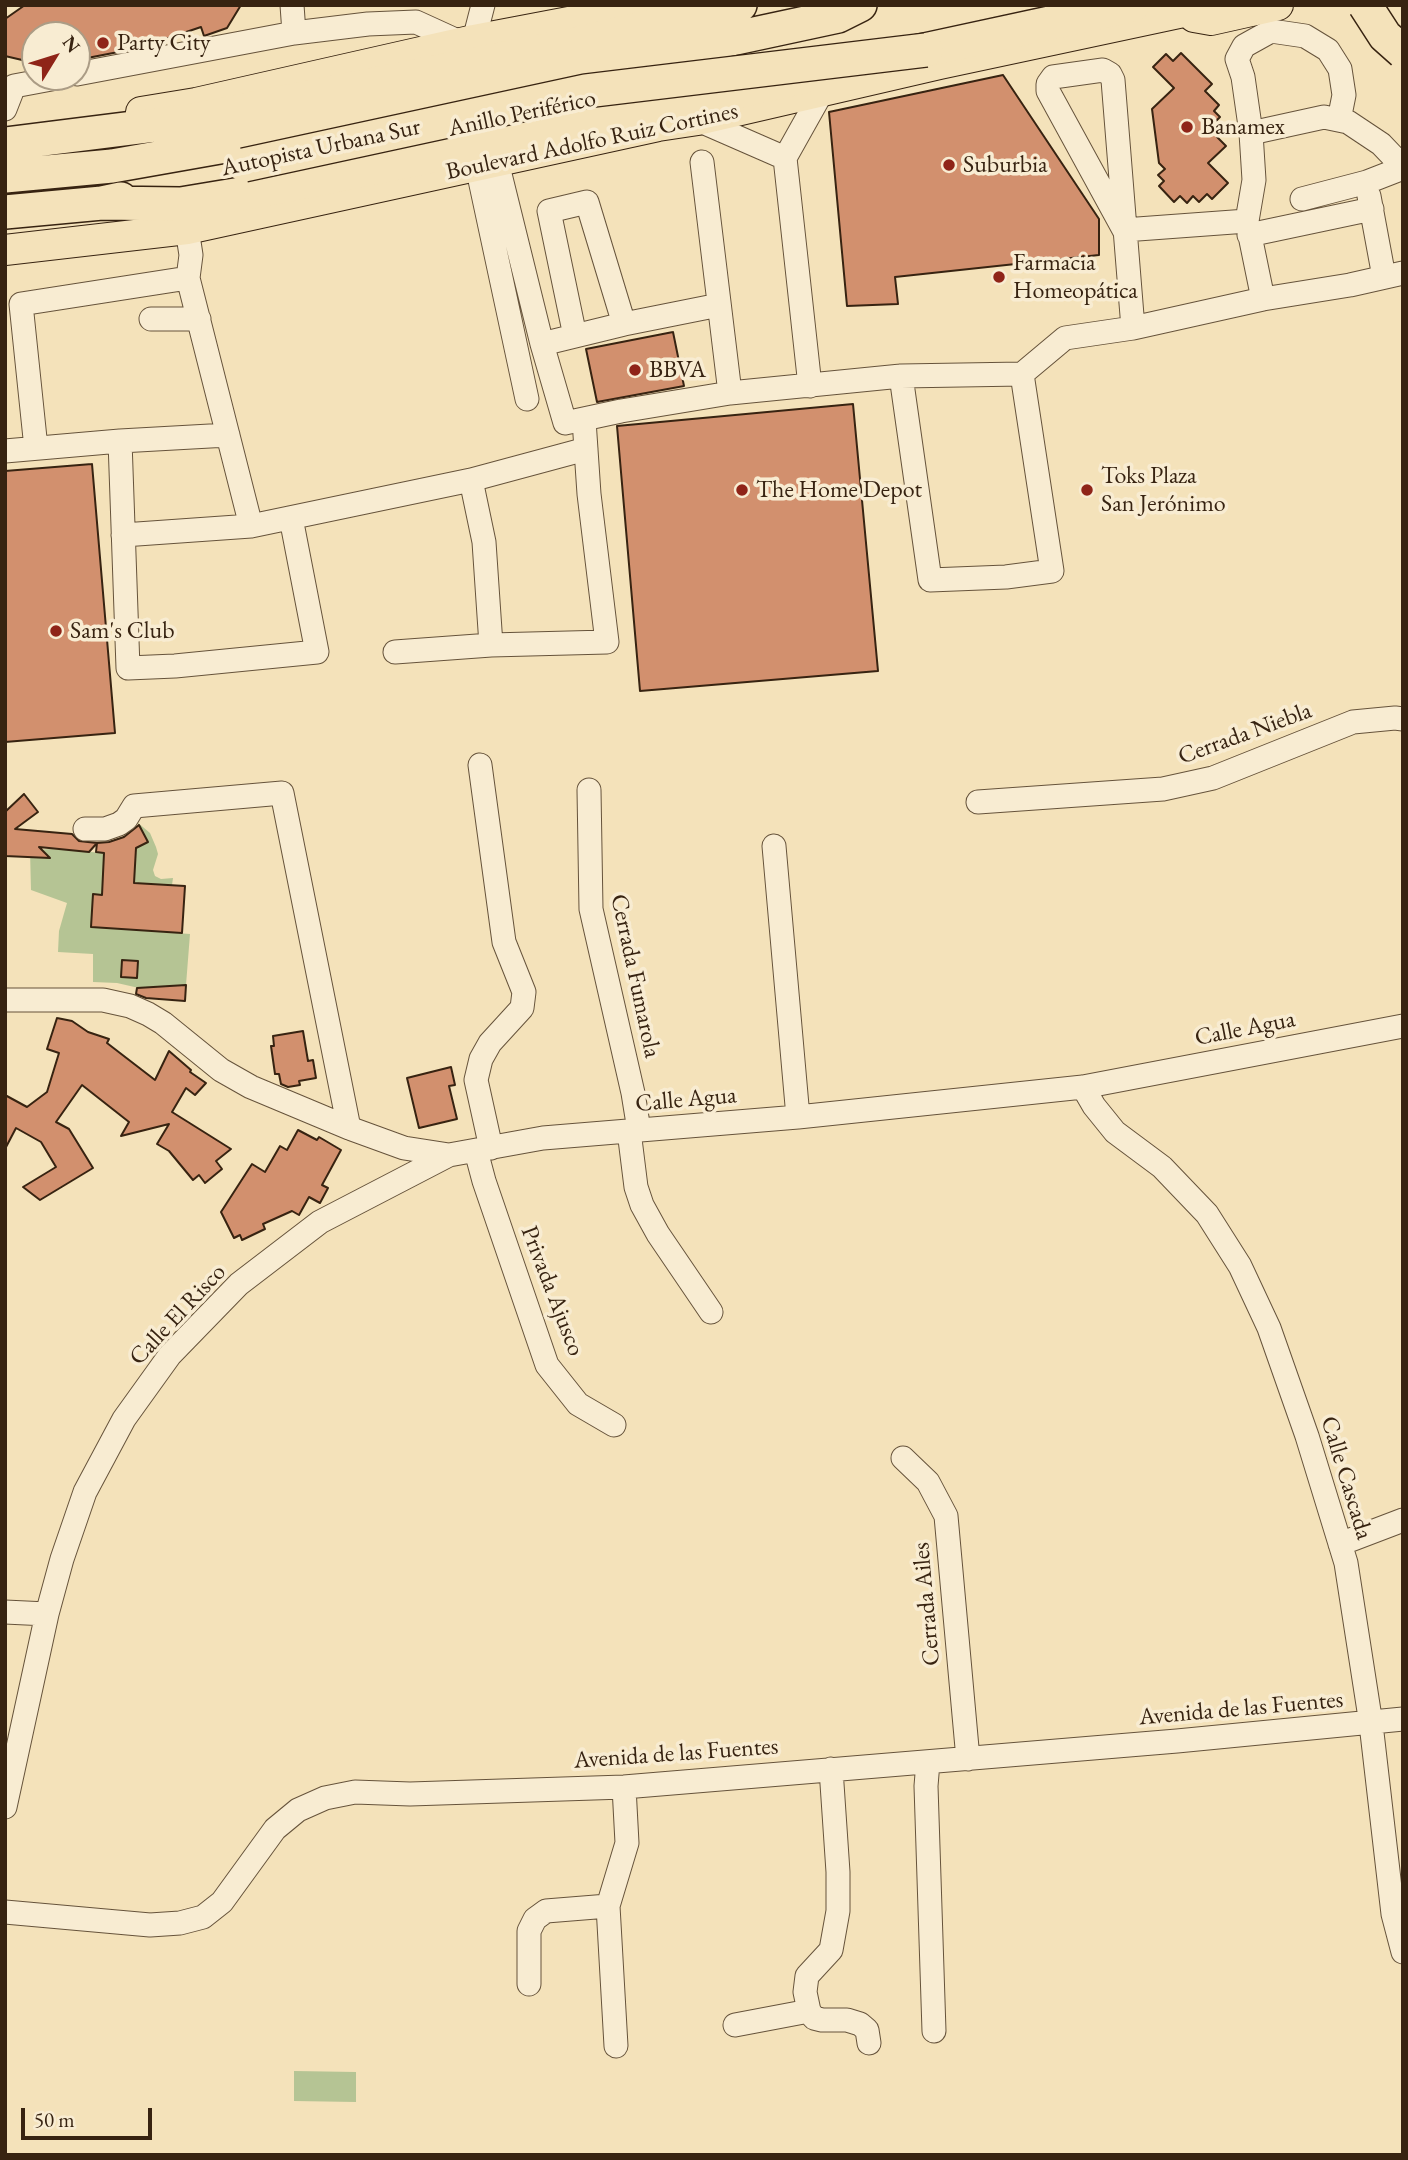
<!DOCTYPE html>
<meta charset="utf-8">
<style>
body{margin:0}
#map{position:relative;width:1408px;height:2160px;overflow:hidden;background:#f4e2ba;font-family:"EB Garamond",serif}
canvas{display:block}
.frame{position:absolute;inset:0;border:7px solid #372311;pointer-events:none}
.north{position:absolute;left:21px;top:21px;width:70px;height:70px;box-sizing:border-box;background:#f8ecd2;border:2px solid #ab9c85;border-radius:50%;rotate:52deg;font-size:19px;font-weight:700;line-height:28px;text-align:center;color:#372311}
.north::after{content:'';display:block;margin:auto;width:24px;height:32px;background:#8f2418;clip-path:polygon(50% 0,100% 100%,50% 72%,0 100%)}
.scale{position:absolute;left:21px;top:2108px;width:131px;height:32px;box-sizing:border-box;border:4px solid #372311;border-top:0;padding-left:9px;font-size:21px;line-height:24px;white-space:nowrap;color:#372311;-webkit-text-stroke:5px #f8ecd2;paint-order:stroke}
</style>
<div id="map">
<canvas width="1408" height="2160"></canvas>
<div class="frame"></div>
<div class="north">N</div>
<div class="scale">50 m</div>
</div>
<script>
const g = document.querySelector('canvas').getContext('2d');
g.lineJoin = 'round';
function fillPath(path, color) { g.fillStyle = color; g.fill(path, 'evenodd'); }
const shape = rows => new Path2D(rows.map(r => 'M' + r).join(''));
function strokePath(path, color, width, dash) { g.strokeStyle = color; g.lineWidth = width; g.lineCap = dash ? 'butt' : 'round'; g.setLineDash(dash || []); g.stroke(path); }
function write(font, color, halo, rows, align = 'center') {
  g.font = font + ' "EB Garamond",serif'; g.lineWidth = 7; g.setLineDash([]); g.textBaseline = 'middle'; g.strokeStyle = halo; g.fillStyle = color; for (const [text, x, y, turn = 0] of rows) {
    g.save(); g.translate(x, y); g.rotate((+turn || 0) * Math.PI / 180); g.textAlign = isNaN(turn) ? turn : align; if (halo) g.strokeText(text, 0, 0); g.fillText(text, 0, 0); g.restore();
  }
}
const green = shape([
 [137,822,150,833,156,847,158,854,153,870,155,876,161,879,173,878,172,885,133,897,119,858,147,842],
 [52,849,104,853,102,895,93,894,92,927,190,934,186,985,139,988,117,983,93,982,93,954,58,952,59,931,67,903,31,890,30,850],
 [294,2071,356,2072,356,2102,294,2101]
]);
const building = shape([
 [25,5,241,5,227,28,204,36,201,27,139,48,77,60,77,35,35,35,35,63,5,56,5,19,25,5],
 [1181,53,1212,84,1205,91,1219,105,1214,111,1220,117,1214,123,1223,131,1217,137,1226,146,1208,163,1228,183,1212,199,1207,194,1199,202,1193,196,1187,203,1180,196,1174,202,1159,186,1164,181,1158,175,1165,169,1159,163,1152,109,1174,88,1153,67,1166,54,1173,61,1181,53],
 [1003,75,1099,219,1099,255,895,277,898,304,847,306,829,112,1003,75],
 [673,332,684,386,597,402,586,349,673,332],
 [853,404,878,671,640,691,617,426,853,404],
 [92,464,115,733,5,742,5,471,92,464],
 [24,794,38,812,15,829,72,834,79,841,97,843,89,852,39,847,50,858,5,856,5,812,24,794],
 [139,825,148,842,136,848,134,883,185,886,182,933,91,927,93,894,102,895,104,853,96,852,97,843,109,842,124,837,139,825],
 [122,960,138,961,137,978,121,977,122,960],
 [186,985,185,1001,146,998,136,994,137,988,186,985],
 [57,1018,72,1021,88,1032,109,1039,107,1043,155,1080,169,1051,191,1070,190,1072,206,1083,195,1095,186,1088,172,1112,231,1149,216,1161,222,1169,205,1183,199,1175,193,1180,169,1151,157,1144,169,1124,121,1136,129,1122,82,1085,56,1122,69,1129,93,1168,40,1200,23,1187,56,1167,41,1142,16,1128,5,1149,5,1095,27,1107,47,1092,59,1053,47,1049,57,1018],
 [303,1031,308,1061,313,1060,316,1078,299,1081,300,1085,288,1087,281,1084,279,1074,275,1074,271,1046,274,1046,273,1036,303,1031],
 [451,1067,455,1085,449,1086,457,1119,419,1128,407,1078,451,1067],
 [298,1130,317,1140,319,1137,341,1150,322,1185,328,1188,320,1203,309,1197,299,1215,292,1211,263,1224,265,1229,242,1240,240,1235,234,1238,221,1212,252,1164,265,1172,280,1146,287,1150,298,1130]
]);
const minor = shape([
 [292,5,294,33],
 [474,40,483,5],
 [77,74,294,33,368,24,416,22,462,43],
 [5,109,14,86,62,77],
 [698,120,785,158],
 [1251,133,1243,77,1237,59,1244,46,1271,31,1305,36,1328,50,1340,69,1344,95,1339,120],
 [497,162,542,344,565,423,621,411,730,393,901,376,1022,374,1065,338,1133,328,1263,299,1350,285,1403,273],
 [702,162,730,393],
 [477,166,527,399],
 [1369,196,1384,277],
 [1302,199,1367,182,1403,168],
 [187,229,191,255,188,278,251,526],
 [1124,230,1048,91,1048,84,1053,77,1103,70,1110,74,1113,80,1133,328],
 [1124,230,1247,221],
 [1249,235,1372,209],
 [1263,299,1247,221,1254,180,1251,133,1324,117,1348,122,1381,144,1403,167],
 [151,319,199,319],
 [575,336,549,211,587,202,624,324],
 [542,344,624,324,719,305],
 [901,376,930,580,1006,577,1052,571,1022,374],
 [810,386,785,158,822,92],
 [120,441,128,668,175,666,317,652,291,518],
 [36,448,21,304,188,278],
 [5,451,120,441,228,435],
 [471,480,484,542,491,645,607,642,589,494,584,420],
 [123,535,251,526,471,480,586,449],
 [395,652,491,645],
 [480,765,504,942,524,992,522,1008,490,1043,481,1059,476,1080,491,1148],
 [589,790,591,909,633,1093,639,1130],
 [978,802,1163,789,1213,778,1353,722,1395,718,1403,719],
 [85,829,105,829,119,824,126,819,134,806,282,793,349,1128],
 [774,846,798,1117],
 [5,1000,103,1000,130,1006,148,1014,163,1023,221,1070,251,1087,349,1128,404,1148,449,1155,543,1138,798,1117,1083,1087,1403,1026],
 [1083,1087,1094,1106,1115,1132,1162,1167,1207,1214,1240,1266,1269,1328,1307,1436,1346,1563,1371,1724,1393,1914,1403,1952],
 [629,1131,636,1187,642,1205,658,1234,711,1312],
 [476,1151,484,1181,547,1365,578,1404,614,1425],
 [903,1458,928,1482,946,1516,968,1759],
 [1340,1544,1403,1520],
 [5,1612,47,1614],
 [928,1762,926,1786,934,2031],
 [831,1769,838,1872,838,1911,831,1950,807,1976,805,1992,809,2011,814,2018,822,2020,847,2020,860,2024,867,2030,869,2043],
 [5,1807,47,1614,62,1559,85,1492,124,1419,170,1355,239,1284,320,1222,449,1155],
 [5,1912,150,1925,180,1923,203,1917,222,1902,275,1829,298,1810,325,1798,355,1792,410,1794,624,1787,1177,1741,1403,1719],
 [529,1984,529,1931,535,1919,546,1911,608,1906],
 [735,2025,809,2011],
 [616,2046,608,1906,627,1843,624,1787]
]);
const major = shape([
 [1194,17,1211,20,1278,5],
 [141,112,196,103,474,40,658,5],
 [5,250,187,229,658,126,698,120,940,64,1216,5]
]);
const highway = shape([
 [897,56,1133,5],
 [5,144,188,121,566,46,740,5],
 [5,176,112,166,265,139,838,16,860,5],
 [102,203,181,204,265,190,615,119,804,77],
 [5,212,102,203,121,199]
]);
const highwayBridge = shape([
 [1365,5,1385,36,1403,52],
 [244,165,586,91,926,50]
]);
const markers = [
 [103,43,7,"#8f2418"],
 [1187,127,7,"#8f2418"],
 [949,165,7,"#8f2418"],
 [999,277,7,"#8f2418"],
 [635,370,7,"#8f2418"],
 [742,490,7,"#8f2418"],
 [1087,490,7,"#8f2418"],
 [56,631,7,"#8f2418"]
];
const poiNames = [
 ["Party City",117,43],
 ["Banamex",1201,127],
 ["Suburbia",963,165],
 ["Farmacia",1013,263],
 ["Homeopática",1013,291],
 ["BBVA",649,370],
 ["Toks Plaza",1101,476],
 ["San Jerónimo",1101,504],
 ["The Home Depot",756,490],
 ["Sam's Club",70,631]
];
const streetNames = [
 ["Anillo Periférico",522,114,-12],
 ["Boulevard Adolfo Ruiz Cortines",592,142,-12],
 ["Autopista Urbana Sur",321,148,-12],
 ["Cerrada Niebla",1245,734,-20],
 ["Cerrada Fumarola",635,976,78],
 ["Calle Agua",1245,1029,-11],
 ["Calle Agua",686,1100,-5],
 ["Privada Ajusco",552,1291,69],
 ["Calle El Risco",178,1315,-47],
 ["Calle Cascada",1346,1478,73],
 ["Cerrada Ailes",927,1604,-95],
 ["Avenida de las Fuentes",1241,1709,-5],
 ["Avenida de las Fuentes",676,1754,-4]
];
fillPath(green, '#b5c494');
fillPath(building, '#d2906e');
strokePath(building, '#372311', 2);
strokePath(minor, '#66533b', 25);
strokePath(major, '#372311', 32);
strokePath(highway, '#372311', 36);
strokePath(minor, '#f8ecd2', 23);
strokePath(major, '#f4e2ba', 30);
strokePath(highway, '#f4e2ba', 33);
strokePath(highwayBridge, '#372311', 36, []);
strokePath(highwayBridge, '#f4e2ba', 33);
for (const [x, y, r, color] of markers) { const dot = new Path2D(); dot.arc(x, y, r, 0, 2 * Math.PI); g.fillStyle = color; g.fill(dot); strokePath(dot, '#f8ecd2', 2.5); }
write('24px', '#372311', '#f8ecd2', poiNames, 'left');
write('24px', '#372311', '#f8ecd2', streetNames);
</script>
